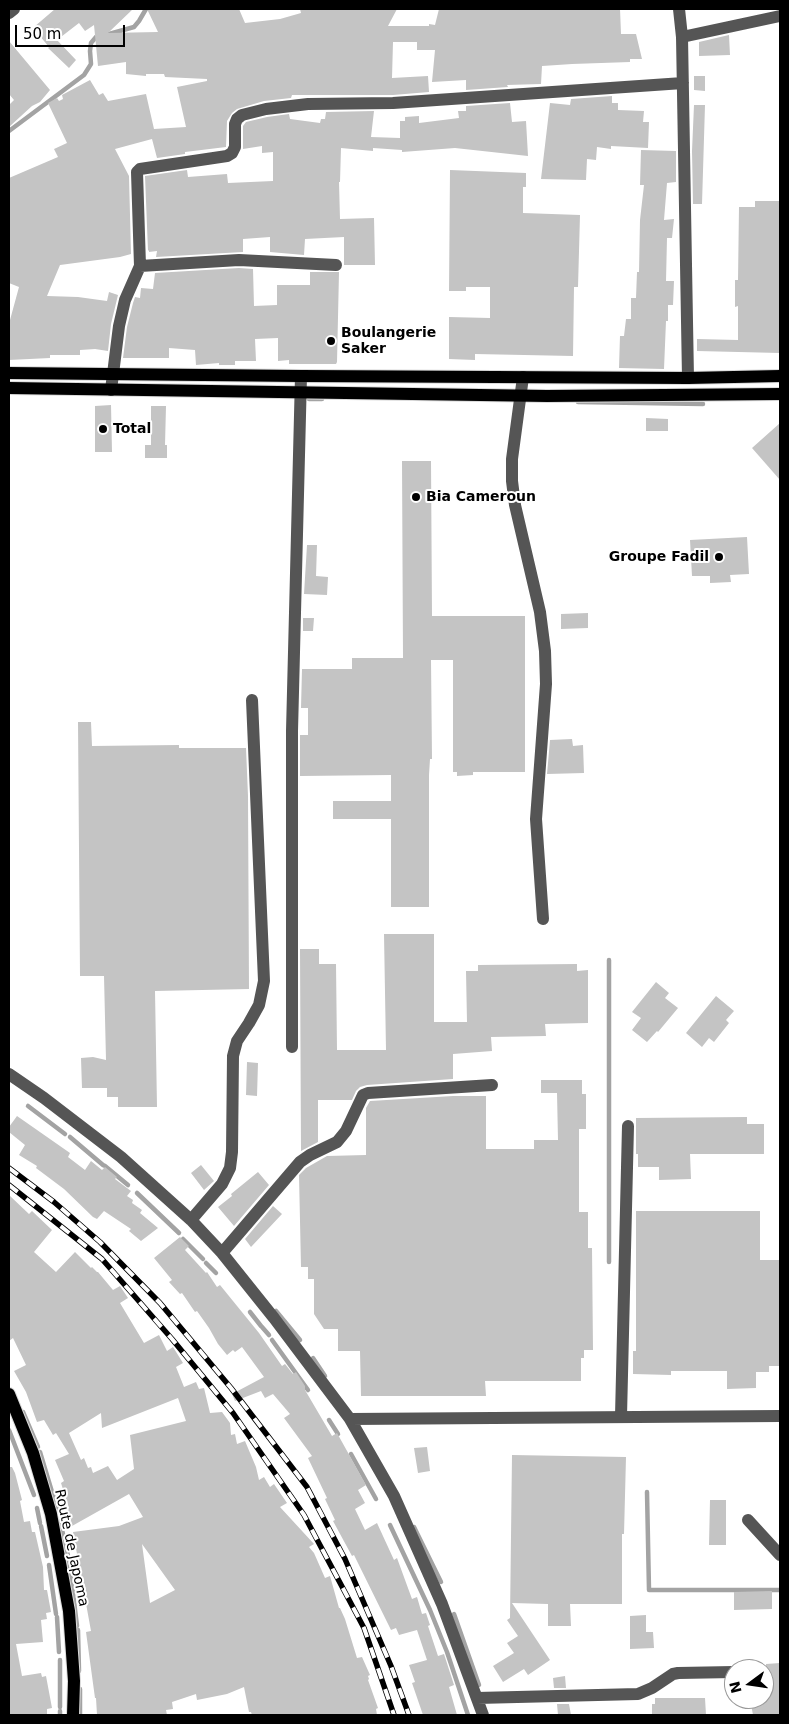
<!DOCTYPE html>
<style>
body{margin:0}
#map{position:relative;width:789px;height:1724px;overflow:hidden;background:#fff;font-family:"DejaVu Sans",sans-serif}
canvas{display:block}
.frame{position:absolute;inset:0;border:10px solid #000;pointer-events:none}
.north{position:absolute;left:724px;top:1659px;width:50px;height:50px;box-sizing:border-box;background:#fff;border:1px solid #999;border-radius:50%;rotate:256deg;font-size:14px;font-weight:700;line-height:20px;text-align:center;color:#000}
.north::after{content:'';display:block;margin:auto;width:18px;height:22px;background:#000;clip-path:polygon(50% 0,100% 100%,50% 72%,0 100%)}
.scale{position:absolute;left:15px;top:25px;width:110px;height:22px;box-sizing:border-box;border:2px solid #000;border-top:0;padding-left:6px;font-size:15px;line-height:18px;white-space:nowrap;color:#000;-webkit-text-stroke:4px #fff;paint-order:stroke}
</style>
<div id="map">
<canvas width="789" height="1724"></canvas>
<div class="frame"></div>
<div class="north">N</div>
<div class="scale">50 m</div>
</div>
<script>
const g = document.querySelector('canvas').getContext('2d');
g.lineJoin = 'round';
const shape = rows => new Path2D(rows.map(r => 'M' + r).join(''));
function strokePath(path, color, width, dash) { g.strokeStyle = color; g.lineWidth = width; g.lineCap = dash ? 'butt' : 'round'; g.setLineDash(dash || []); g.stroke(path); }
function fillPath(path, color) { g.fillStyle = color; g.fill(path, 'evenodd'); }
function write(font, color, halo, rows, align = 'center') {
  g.font = font + ' "DejaVu Sans",sans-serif'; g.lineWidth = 4; g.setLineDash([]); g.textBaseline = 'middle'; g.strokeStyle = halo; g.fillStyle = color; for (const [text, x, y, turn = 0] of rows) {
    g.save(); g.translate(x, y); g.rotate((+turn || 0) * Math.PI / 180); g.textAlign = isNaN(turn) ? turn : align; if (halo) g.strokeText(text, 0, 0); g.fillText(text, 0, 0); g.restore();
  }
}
const stream = shape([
 [109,34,134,27,139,21,146,9],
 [9,131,84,75,91,64,90,51,91,43,96,37,99,36],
 [309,399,322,399],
 [578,402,703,404],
 [28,1106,65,1134],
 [70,1137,103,1165],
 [105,1166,128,1185],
 [137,1193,179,1233],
 [183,1239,203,1259],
 [609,1262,609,960],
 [206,1263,216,1273],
 [276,1311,300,1340],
 [250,1312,261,1326],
 [262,1327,269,1335],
 [272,1340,308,1390],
 [313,1358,325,1376],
 [23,1412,38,1447],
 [329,1420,338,1434],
 [9,1430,34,1495],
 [40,1452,58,1512],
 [351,1454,376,1499],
 [647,1492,649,1590,780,1590],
 [37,1508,40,1523],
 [60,1521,69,1560,77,1626],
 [390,1525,430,1610,447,1652,468,1715],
 [41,1526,47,1556],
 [414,1527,441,1582],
 [49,1565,56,1614],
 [454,1614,479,1685],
 [57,1617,59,1652],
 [78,1630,79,1671],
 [80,1689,80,1715],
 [60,1707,60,1660],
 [60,1715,60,1711]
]);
const building = shape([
 [55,9,133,9,108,33,158,32,147,9,239,9,245,23,280,19,301,13,300,9,397,9,388,26,429,26,429,24,435,25,439,9,620,9,621,34,636,34,642,59,630,59,630,62,572,64,542,66,541,84,507,85,508,87,466,90,466,80,432,82,435,50,417,50,417,42,393,42,392,78,428,76,429,92,393,95,292,95,291,98,264,101,237,109,232,113,227,121,226,147,185,152,185,154,157,158,152,139,115,149,129,176,131,254,120,257,60,265,47,296,78,297,107,301,109,292,118,295,111,324,108,351,95,349,80,350,80,355,50,355,50,358,9,360,9,320,10,320,19,287,9,283,9,178,58,157,54,149,67,143,48,103,57,98,59,101,63,99,62,95,90,80,99,95,103,93,108,101,146,94,154,129,186,127,177,87,207,81,207,79,165,77,164,74,146,74,146,76,126,74,126,62,98,66,94,25,85,31,79,23,57,40,76,60,69,68,48,48,55,42,49,47,39,35,42,33,34,27],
 [729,35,730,55,699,56,699,42],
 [9,41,50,90,40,102,32,106,9,127,9,105,14,100,9,94],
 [694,76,705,76,705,91,694,90],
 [612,96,612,103,618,103,618,110,644,111,643,122,649,122,648,148,611,146,611,149,597,147,596,160,587,159,586,180,541,179,550,103,570,105,571,99],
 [510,103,512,122,526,121,528,156,455,148,402,152,402,150,373,148,373,151,341,148,340,182,339,182,340,219,374,218,375,265,344,265,344,237,305,239,304,255,270,252,270,237,243,239,243,252,156,257,157,251,149,252,149,250,148,251,145,176,187,170,188,177,227,174,228,183,273,181,273,152,262,153,262,146,243,149,243,126,246,122,267,117,289,114,290,119,320,123,321,119,325,119,326,112,374,111,371,137,400,138,400,121,405,121,405,117,419,116,419,123,459,118,458,111,466,111,466,106],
 [694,105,705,105,702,204,693,204,692,151],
 [641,150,676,151,676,182,667,183,664,220,674,219,672,238,667,238,666,281,674,281,673,305,668,305,668,321,666,321,664,369,619,368,620,336,624,336,626,319,631,319,631,298,636,298,637,272,639,272,640,220,644,185,640,185],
 [450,170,526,173,526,187,523,187,523,213,580,215,578,287,574,287,573,356,475,354,475,360,449,359,449,317,490,318,490,287,466,287,466,291,449,291],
 [755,201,780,201,780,353,697,351,697,339,738,340,738,306,735,307,735,280,738,280,739,207,755,207],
 [239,268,253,269,254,306,277,305,277,285,310,285,310,272,339,272,337,362,336,364,289,364,289,360,278,361,278,338,255,339,256,361,235,361,235,365,219,365,219,363,196,365,195,350,169,348,169,358,123,358,127,327,133,303,135,297,140,298,141,288,153,289,155,273],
 [111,405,112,452,95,452,95,406],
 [151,406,166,406,165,445,167,445,167,458,145,458,145,445,151,445],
 [646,418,668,419,668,431,646,431],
 [780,423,780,480,752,448],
 [402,461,431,461,432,616,525,616,525,772,473,772,473,775,457,776,457,772,453,772,453,660,431,660,432,759,430,759,429,775,429,907,391,907,391,819,333,819,333,801,391,801,391,775,300,776,300,735,308,735,308,708,301,708,302,669,352,669,352,658,403,658],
 [747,537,749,574,730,575,731,582,710,583,710,576,692,576,690,540],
 [307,545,317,545,316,576,328,577,327,595,304,594],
 [588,613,588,628,561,629,561,614],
 [303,618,314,618,313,631,303,631],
 [78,722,91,722,92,746,179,745,179,748,246,748,248,796,249,989,155,991,157,1107,118,1107,118,1097,107,1097,107,1088,82,1088,81,1058,93,1057,106,1060,104,976,80,976],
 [572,739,573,746,583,745,584,773,547,774,550,740],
 [384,934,434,934,434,1022,467,1022,466,971,478,971,478,965,577,964,577,971,588,970,588,1023,545,1024,546,1036,491,1037,492,1051,453,1054,453,1079,367,1085,360,1087,356,1091,352,1100,318,1100,318,1142,301,1151,300,949,319,949,319,964,336,964,337,1050,386,1050],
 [656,982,669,993,665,998,678,1008,658,1032,657,1031,647,1042,632,1030,641,1018,632,1012],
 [716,996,734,1011,726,1020,729,1023,714,1042,709,1038,702,1047,686,1033],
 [247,1062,258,1063,257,1096,246,1095],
 [541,1080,582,1080,582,1094,586,1094,586,1129,579,1129,579,1212,588,1212,588,1248,592,1248,593,1350,584,1350,584,1358,581,1358,581,1381,485,1381,486,1396,361,1396,360,1351,338,1351,338,1329,324,1329,314,1314,314,1279,308,1279,308,1267,301,1267,299,1175,306,1168,327,1156,366,1155,366,1108,370,1101,453,1096,486,1096,486,1149,534,1149,534,1140,558,1140,557,1093,541,1093],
 [17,1116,70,1153,68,1157,85,1170,91,1161,102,1170,105,1167,117,1177,115,1179,131,1191,127,1196,133,1200,132,1203,142,1210,140,1213,158,1228,141,1241,129,1231,131,1229,104,1211,97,1219,93,1217,64,1189,36,1168,37,1166,19,1155,25,1145,9,1132,9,1127],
 [747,1117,747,1124,764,1124,764,1154,690,1154,691,1179,659,1180,659,1167,638,1167,638,1154,636,1154,636,1118],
 [201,1165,214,1181,204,1190,191,1173],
 [258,1172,269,1185,234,1226,218,1207,232,1196,231,1194],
 [9,1195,29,1214,32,1211,52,1230,34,1252,56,1272,75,1252,91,1268,92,1267,97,1272,98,1272,113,1290,120,1286,128,1298,120,1303,144,1343,159,1335,167,1351,173,1347,183,1363,176,1367,184,1387,196,1382,199,1389,204,1388,210,1413,222,1412,230,1423,231,1435,235,1434,237,1444,245,1441,256,1467,259,1480,264,1477,270,1487,274,1484,287,1503,280,1507,314,1544,309,1547,314,1553,325,1578,330,1576,339,1608,340,1608,345,1619,357,1658,362,1657,370,1675,368,1676,369,1679,368,1680,378,1708,376,1709,377,1715,252,1715,251,1712,249,1712,244,1687,227,1694,197,1700,196,1694,172,1702,173,1709,166,1710,167,1715,97,1715,96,1698,95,1698,86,1632,91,1631,73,1532,119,1526,143,1517,129,1494,72,1526,66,1509,69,1508,61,1483,64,1481,55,1460,69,1454,56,1433,53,1435,44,1420,37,1422,26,1392,14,1371,26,1365,13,1338,9,1341],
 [178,1398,186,1421,130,1435,134,1469,117,1480,108,1466,93,1473,91,1467,88,1468,84,1458,81,1460,69,1433,101,1413,102,1428],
 [142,1544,175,1590,150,1603],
 [273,1206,282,1214,251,1247,245,1239],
 [636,1211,760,1211,760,1260,780,1260,780,1366,769,1366,769,1372,756,1372,756,1388,727,1389,727,1371,671,1371,671,1375,633,1374,633,1351,636,1351],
 [180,1237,189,1246,185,1250,206,1273,207,1272,217,1287,220,1285,259,1333,282,1366,285,1364,293,1374,296,1372,305,1386,305,1390,332,1436,337,1433,366,1485,358,1490,365,1503,355,1509,365,1530,377,1523,394,1560,397,1558,412,1599,417,1597,422,1614,426,1613,430,1625,428,1626,438,1656,444,1654,454,1685,449,1687,457,1715,423,1715,412,1683,415,1682,409,1665,427,1660,417,1630,399,1635,396,1628,391,1630,354,1555,352,1556,333,1521,335,1520,325,1499,327,1498,308,1458,312,1456,284,1418,290,1414,273,1394,265,1398,261,1391,235,1401,232,1394,264,1377,242,1347,235,1352,233,1350,227,1355,218,1344,209,1328,197,1311,195,1312,182,1293,180,1294,169,1282,172,1280,154,1258],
 [427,1447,430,1471,418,1473,414,1448],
 [512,1455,626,1457,624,1534,622,1534,622,1604,570,1604,571,1626,548,1626,548,1604,512,1603,550,1660,528,1675,524,1669,503,1682,493,1666,514,1653,507,1643,518,1636,507,1620,510,1618],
 [9,1467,12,1467,15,1473,22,1500,20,1501,24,1522,30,1521,32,1532,35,1532,43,1567,44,1590,47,1590,51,1612,46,1613,47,1619,41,1620,43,1642,16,1644,22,1676,41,1673,42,1677,46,1676,52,1708,47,1709,47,1715,9,1715],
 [710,1500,726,1500,726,1545,709,1545],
 [772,1591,772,1609,734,1610,734,1592],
 [646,1615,646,1632,653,1632,654,1648,630,1649,630,1616],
 [780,1663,780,1715,753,1715,750,1699,767,1699,766,1664],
 [565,1676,566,1688,554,1688,553,1678],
 [655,1698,705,1698,706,1715,652,1715,652,1704,655,1704],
 [557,1704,569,1704,571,1715,558,1715]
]);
const minor = shape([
 [679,9,682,37,688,378],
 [9,13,14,9],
 [682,37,780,16],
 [140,266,239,260,336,265],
 [523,377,512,459,512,481,515,505,540,612,545,651,546,684,536,819,543,919],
 [111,390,119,326,125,300,140,266,137,172,140,169,227,156,232,153,235,147,235,124,237,119,242,115,266,109,308,104,393,103,683,83],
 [292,1047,292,731,301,376],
 [9,1074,44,1098,121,1157,191,1220,222,1253,274,1318,350,1419,394,1496,442,1604,483,1715],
 [191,1220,222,1184,230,1168,232,1152,233,1056,237,1041,249,1023,259,1005,264,981,252,700],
 [222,1253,300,1162,310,1155,337,1142,346,1131,363,1095,368,1093,492,1085],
 [621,1416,628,1126],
 [350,1419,780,1416],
 [748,1520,780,1555],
 [477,1698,638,1694,652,1688,673,1674,678,1673,734,1672]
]);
const major = shape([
 [9,373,301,376,688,378,780,376],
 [9,388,547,396,780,394],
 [9,1394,33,1453,51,1514,69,1611,74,1681,73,1715]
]);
const rail = shape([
 [9,1168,54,1202,100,1242,160,1303,231,1388,307,1487,345,1559,391,1666,409,1715],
 [9,1185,102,1259,172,1339,233,1413,304,1515,364,1628,394,1715]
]);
const markers = [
 [331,341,5,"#000"],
 [103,429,5,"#000"],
 [416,497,5,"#000"],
 [719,557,5,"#000"]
];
const poiNames = [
 ["Boulangerie",341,333],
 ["Saker",341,349],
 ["Total",113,429],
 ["Bia Cameroun",426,497],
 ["Groupe Fadil",709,557,"right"]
];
const streetNames = [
 ["Route de Japoma",71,1548,78]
];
strokePath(stream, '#a3a3a3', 4.5);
fillPath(building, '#c4c4c4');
strokePath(major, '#dbdbdb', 14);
strokePath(minor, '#555', 12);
strokePath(major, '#000', 12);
strokePath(rail, '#000', 5.5);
strokePath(rail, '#fff', 4, [11]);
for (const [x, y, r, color] of markers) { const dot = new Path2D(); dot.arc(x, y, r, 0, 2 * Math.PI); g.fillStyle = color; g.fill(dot); strokePath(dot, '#fff', 2); }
write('bold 14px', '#000', '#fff', poiNames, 'left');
write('14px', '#000', '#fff', streetNames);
</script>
